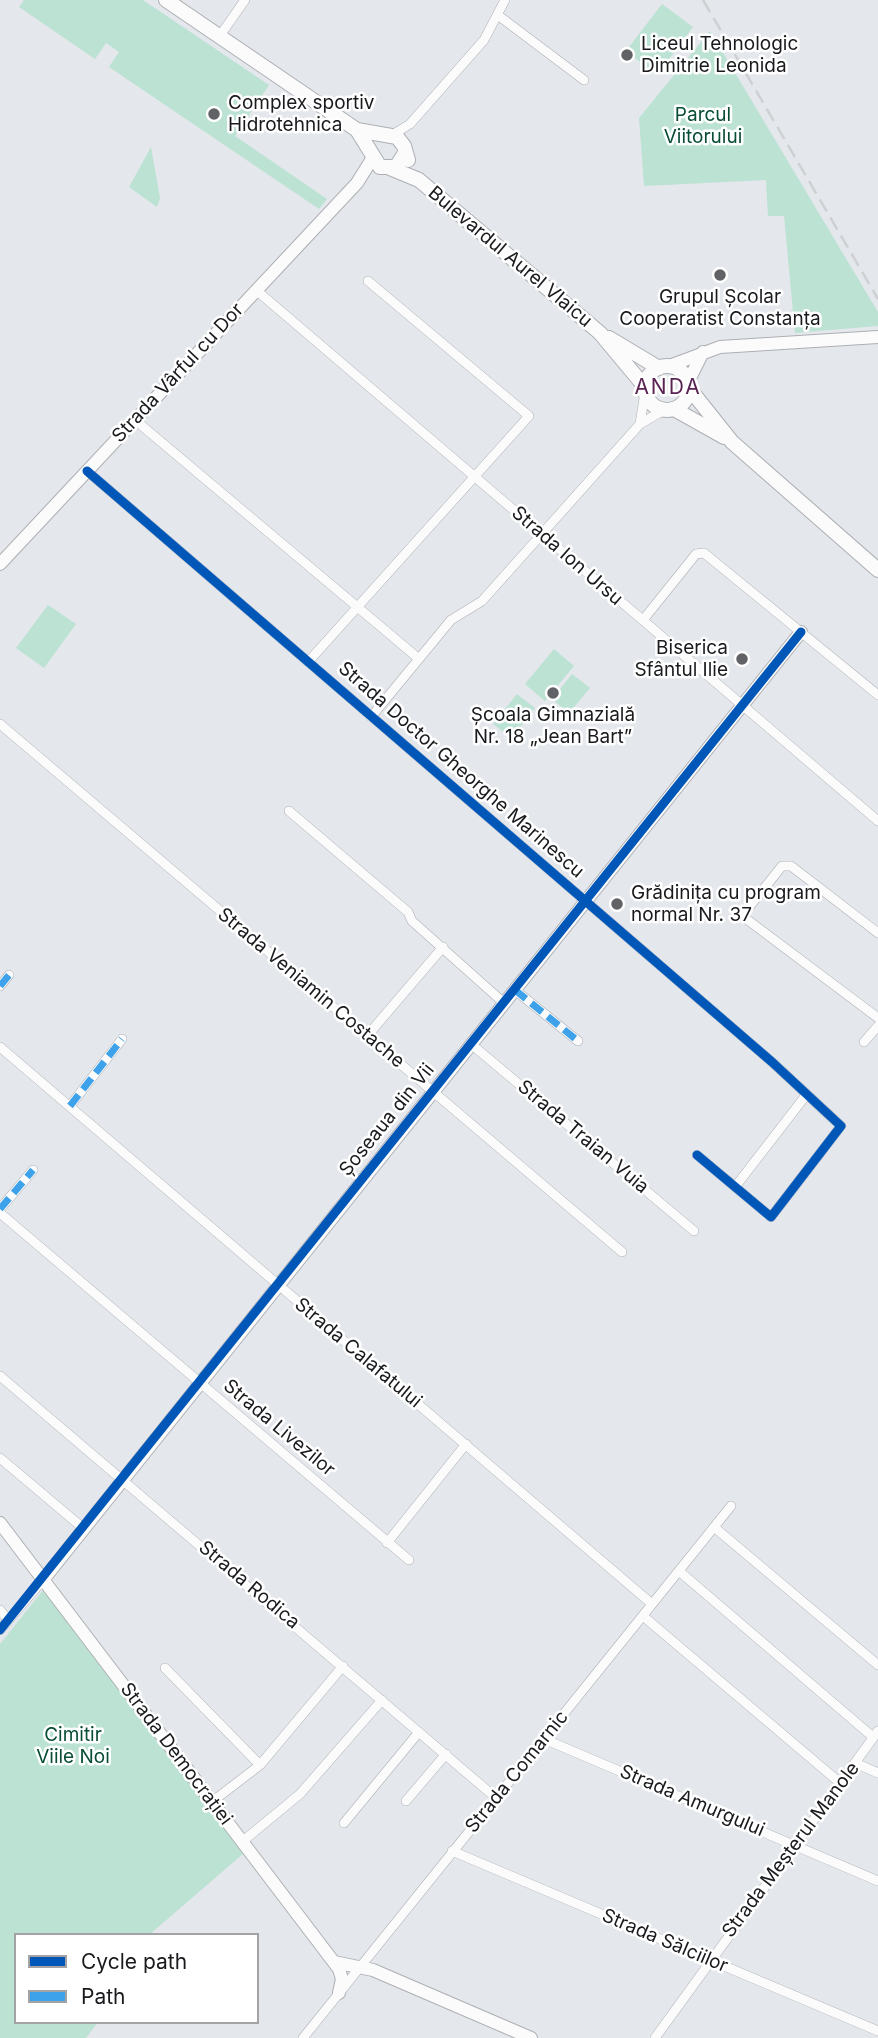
<!DOCTYPE html>
<meta charset="utf-8">
<style>
body{margin:0}
#map{position:relative;width:878px;height:2038px;overflow:hidden;background:#e4e7ec;font-family:Inter,sans-serif}
canvas{display:block}
.legend{position:absolute;left:14px;top:1933px;width:245px;height:91px;box-sizing:border-box;background:#fff;border:2px solid #a3a3a5;margin:0;padding:9px 12px;list-style:none;font-size:21px;color:#191a1d}
.legend li{display:flex;align-items:center;gap:14px;height:35px}
.legend b{width:35px;border:2px solid #a3a3a5}
</style>
<div id="map">
<canvas width="878" height="2038"></canvas>
<ul class="legend">
<li><b style="height:9px;background:#0057b8"></b>Cycle path</li>
<li><b style="height:9px;background:#3da2ea"></b>Path</li>
</ul>
</div>
<script>
const g = document.querySelector('canvas').getContext('2d');
g.lineJoin = 'round';
function fillPath(path, color) { g.fillStyle = color; g.fill(path, 'evenodd'); }
const shape = rows => new Path2D(rows.map(r => 'M' + r).join(''));
function strokePath(path, color, width, dash) { g.strokeStyle = color; g.lineWidth = width; g.lineCap = dash ? 'butt' : 'round'; g.setLineDash(dash || []); g.stroke(path); }
function write(font, color, halo, rows, align = 'center') {
  g.font = font + ' Inter,sans-serif'; g.lineWidth = 5; g.setLineDash([]); g.textBaseline = 'middle'; g.strokeStyle = halo; g.fillStyle = color; for (const [text, x, y, turn = 0] of rows) {
    g.save(); g.translate(x, y); g.rotate((+turn || 0) * Math.PI / 180); g.textAlign = isNaN(turn) ? turn : align; if (halo) g.strokeText(text, 0, 0); g.fillText(text, 0, 0); g.restore();
  }
}
const green = shape([
 [24,0,143,0,269,85,235,136,327,199,319,209,109,67,119,52,106,43,95,59,19,7],
 [662,4,693,27,657,75,626,51],
 [710,31,878,312,878,326,795,333,784,216,768,216,766,180,644,186,639,118],
 [151,147,160,198,157,207,129,187],
 [48,605,76,624,44,668,16,648],
 [554,649,574,666,545,701,525,684],
 [572,674,590,688,569,713,552,699],
 [517,694,535,708,511,738,493,724],
 [44,1589,244,1853,149,1935,16,1935,16,2022,98,2022,86,2038,0,2038,0,1644]
]);
const street = shape([
 [499,16,584,80],
 [219,37,245,0],
 [392,135,410,124,484,40,505,0],
 [256,290,878,821],
 [135,420,418,658],
 [640,424,645,392],
 [87,471,772,1062,841,1126,771,1217,697,1155],
 [643,620,696,554,704,553,878,695],
 [308,662,529,416,368,281],
 [371,717,451,620,482,601,640,424,664,410],
 [0,724,622,1252],
 [289,811,408,912,412,921,504,1003],
 [878,933,791,866,782,866,745,912,745,918,878,1018],
 [0,986,9,975],
 [515,990,578,1041],
 [367,1036,443,947],
 [864,1042,878,1026],
 [471,1044,694,1231],
 [0,1047,652,1604],
 [70,1106,122,1039],
 [735,1187,807,1094],
 [0,1209,33,1170],
 [0,1213,409,1560],
 [0,1376,495,1797],
 [0,1458,83,1528],
 [714,1527,878,1665],
 [387,1543,466,1444],
 [679,1571,873,1737],
 [0,1610,8,1620],
 [643,1616,839,1782],
 [0,1630,43,1580],
 [165,1668,260,1765],
 [544,1739,878,1881],
 [855,1763,878,1773],
 [213,1801,260,1765,343,1666],
 [406,1801,446,1754],
 [344,1823,419,1732],
 [243,1841,300,1794,382,1700],
 [452,1851,878,2031],
 [303,2038,731,1506],
 [655,2038,878,1731]
]);
const secondary = shape([
 [669,366,720,347,878,337],
 [688,382,703,352],
 [0,564,357,183,372,159],
 [0,1523,339,1969,342,1979,339,1993],
 [43,1580,801,632],
 [334,1962,373,1970,531,2038]
]);
const primary = shape([
 [166,0,357,130,380,167,396,167,405,153],
 [357,130,397,137,404,146,408,160],
 [390,168,419,180,600,333,645,387],
 [609,338,659,368],
 '645 388a22 22 0 1 1 44 0a22 22 0 1 1-44 0Z',
 [689,388,732,442,878,570],
 [674,409,724,437]
]);
const rail = shape([
 [703,0,878,299]
]);
const quiet = shape([
 [0,986,9,975],
 [515,990,578,1041],
 [70,1106,122,1039],
 [0,1209,33,1170]
]);
const cycleway = shape([
 [87,471,772,1062,841,1126,771,1217,697,1155],
 [0,1630,801,632]
]);
const markers = [
 [627,55,7,"#606265"],
 [214,114,7,"#606265"],
 [720,275,7,"#606265"],
 [742,659,7,"#606265"],
 [553,693,7,"#606265"],
 [617,904,7,"#606265"]
];
const poiNames = [
 ["Liceul Tehnologic",641,44],
 ["Dimitrie Leonida",641,66],
 ["Complex sportiv",228,103],
 ["Hidrotehnica",228,125],
 ["Grupul Școlar",720,297,"center"],
 ["Cooperatist Constanța",720,319,"center"],
 ["Biserica",728,648,"right"],
 ["Sfântul Ilie",728,670,"right"],
 ["Școala Gimnazială",553,715,"center"],
 ["Nr. 18 „Jean Bart”",553,737,"center"],
 ["Grădinița cu program",631,893],
 ["normal Nr. 37",631,915]
];
const parkNames = [
 ["Parcul",703,115],
 ["Viitorului",703,137],
 ["Cimitir",73,1735],
 ["Viile Noi",73,1757]
];
const streetNames = [
 ["Bulevardul Aurel Vlaicu",510,257,40],
 ["Strada Vârful cu Dor",178,373,-47],
 ["Strada Ion Ursu",567,556,41],
 ["Strada Doctor Gheorghe Marinescu",461,770,41],
 ["Strada Veniamin Costache",311,988,40],
 ["Șoseaua din Vii",387,1120,-51],
 ["Strada Traian Vuia",583,1137,40],
 ["Strada Calafatului",358,1353,40],
 ["Strada Livezilor",279,1428,40],
 ["Strada Rodica",249,1585,40],
 ["Strada Democrației",176,1754,53],
 ["Strada Comarnic",517,1772,-51],
 ["Strada Amurgului",692,1801,23],
 ["Strada Meșterul Manole",791,1850,-53],
 ["Strada Sălciilor",665,1941,23]
];
const neighbourhoodNames = [
 ["ANDA",668,388]
];
fillPath(green, '#bbe2d2');
strokePath(street, '#adafb3', 10);
strokePath(secondary, '#adafb3', 14);
strokePath(primary, '#adafb3', 16);
strokePath(street, '#fbfbfc', 9);
strokePath(secondary, '#fbfbfc', 12);
strokePath(primary, '#fbfbfc', 14);
strokePath(rail, '#cfd0d2', 2.5, [14, 7]);
strokePath(quiet, '#3da2ea', 7, [14, 7]);
strokePath(cycleway, '#0057b8', 9);
for (const [x, y, r, color] of markers) { const dot = new Path2D(); dot.arc(x, y, r, 0, 2 * Math.PI); g.fillStyle = color; g.fill(dot); strokePath(dot, '#fff', 2.5); }
write('19px', '#191a1d', '#fff', poiNames, 'left');
write('19px', '#084d35', '#fff', parkNames);
write('19px', '#191a1d', '#fff', streetNames);
g.letterSpacing = '2px';
write('21px', '#592452', '#fff', neighbourhoodNames);
g.letterSpacing = '0px';
</script>
